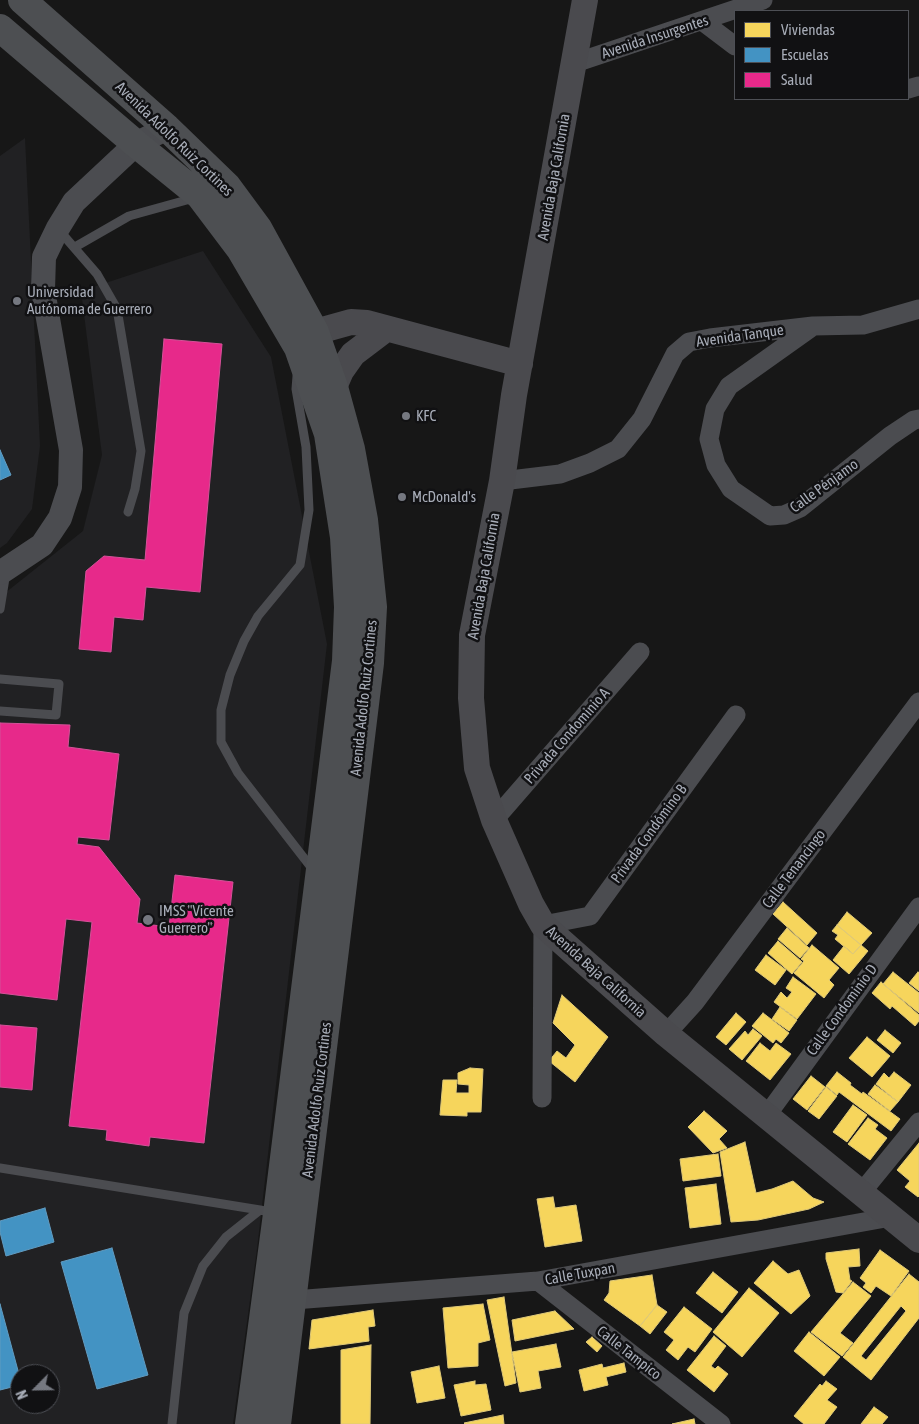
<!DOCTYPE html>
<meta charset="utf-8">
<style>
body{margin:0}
#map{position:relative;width:919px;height:1424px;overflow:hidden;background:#171717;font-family:"Asap Condensed",sans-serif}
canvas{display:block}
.legend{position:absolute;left:734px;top:10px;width:175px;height:90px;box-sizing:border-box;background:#111113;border:1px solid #4d4f55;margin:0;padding:6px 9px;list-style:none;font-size:15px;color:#a8adb8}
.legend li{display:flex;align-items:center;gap:10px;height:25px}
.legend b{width:25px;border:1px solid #4d4f55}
.north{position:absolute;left:10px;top:1364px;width:50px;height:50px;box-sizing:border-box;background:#111113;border:1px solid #4d4f55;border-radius:50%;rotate:247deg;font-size:14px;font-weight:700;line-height:20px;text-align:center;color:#a8adb8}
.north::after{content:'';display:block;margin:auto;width:18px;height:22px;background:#757880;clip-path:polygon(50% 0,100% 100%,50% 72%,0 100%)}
</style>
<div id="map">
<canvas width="919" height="1424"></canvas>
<ul class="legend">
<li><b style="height:14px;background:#f6d55c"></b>Viviendas</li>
<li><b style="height:14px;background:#4393c3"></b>Escuelas</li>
<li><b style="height:14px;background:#e7298a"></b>Salud</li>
</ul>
<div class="north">N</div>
</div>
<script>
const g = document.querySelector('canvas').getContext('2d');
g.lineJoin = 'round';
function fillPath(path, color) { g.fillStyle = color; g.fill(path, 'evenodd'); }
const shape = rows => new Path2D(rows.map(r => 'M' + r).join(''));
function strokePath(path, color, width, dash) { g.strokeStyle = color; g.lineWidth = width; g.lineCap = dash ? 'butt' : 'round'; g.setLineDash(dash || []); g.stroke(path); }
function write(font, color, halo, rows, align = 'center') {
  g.font = font + ' "Asap Condensed",sans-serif'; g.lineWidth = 5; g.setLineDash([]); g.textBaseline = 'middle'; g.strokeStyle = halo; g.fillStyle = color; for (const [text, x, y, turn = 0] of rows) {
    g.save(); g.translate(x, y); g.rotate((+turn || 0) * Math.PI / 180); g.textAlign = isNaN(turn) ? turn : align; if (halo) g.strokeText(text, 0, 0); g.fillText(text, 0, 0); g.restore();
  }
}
const built = shape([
 [25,138,40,446,32,509,7,543,0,548,0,156],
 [203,251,271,357,327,644,257,1249,233,1424,0,1424,0,597,83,531,102,455,81,291],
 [20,1374,50,1374,50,1404,20,1404]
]);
const homes = shape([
 [783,902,817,933,807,945,773,914,783,902],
 [847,912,872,933,861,945,837,925,847,912],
 [837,925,861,945,853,954,835,939,838,935,832,931,837,925],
 [787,928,809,948,800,958,778,939,787,928],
 [778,941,802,962,792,974,768,953,778,941],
 [812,945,839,968,829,980,834,985,824,998,794,973,804,961,801,959,812,945],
 [861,945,868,951,849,974,833,960,844,946,853,954,861,945],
 [766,955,786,970,775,985,755,970,766,955],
 [893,972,919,993,919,1013,883,984,893,972],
 [918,972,919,973,919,991,909,983,918,972],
 [793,977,816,994,797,1019,774,1002,781,992,787,998,792,992,786,988,793,977],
 [881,982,919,1015,919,1021,915,1026,892,1006,890,1009,872,993,881,982],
 [562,995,608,1037,575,1082,549,1061,557,1051,566,1058,575,1045,553,1023,562,995],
 [780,1007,797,1020,789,1031,772,1019,780,1007],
 [736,1013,746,1022,726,1045,716,1037,736,1013],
 [763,1013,789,1033,781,1043,776,1039,773,1043,752,1026,763,1013],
 [753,1029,762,1036,742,1060,729,1049,745,1031,748,1035,753,1029],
 [885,1030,901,1043,893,1053,877,1040,885,1030],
 [867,1037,890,1056,872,1077,849,1058,867,1037],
 [760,1043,770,1051,776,1043,791,1054,770,1080,746,1061,760,1043],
 [470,1068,483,1069,481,1112,467,1112,467,1116,440,1115,443,1080,457,1080,456,1093,469,1093,469,1085,458,1084,458,1073,470,1068],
 [837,1072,851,1083,850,1085,862,1094,863,1092,900,1119,891,1131,839,1092,837,1095,826,1086,837,1072],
 [894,1072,911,1085,898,1102,876,1084,884,1073,889,1078,894,1072],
 [811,1076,825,1087,807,1110,793,1099,811,1076],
 [875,1085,898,1102,890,1111,868,1094,875,1085],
 [826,1087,837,1096,819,1119,808,1111,826,1087],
 [853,1105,867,1115,847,1142,833,1132,853,1105],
 [704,1111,727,1131,719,1139,727,1148,713,1153,688,1127,704,1111],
 [868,1118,878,1125,875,1129,887,1138,870,1160,848,1144,868,1118],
 [745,1142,756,1193,772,1189,793,1181,813,1198,824,1202,809,1209,758,1220,731,1222,720,1152,745,1142],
 [919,1143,919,1196,918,1197,905,1187,910,1181,897,1170,919,1143],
 [718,1154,721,1176,683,1181,680,1159,718,1154],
 [716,1184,721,1224,690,1228,685,1188,716,1184],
 [553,1197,555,1208,576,1205,582,1241,545,1247,537,1199,553,1197],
 [859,1249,860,1266,848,1267,850,1280,852,1281,843,1293,836,1292,826,1259,826,1253,859,1249],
 [880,1250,909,1271,891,1296,876,1286,871,1293,863,1287,866,1283,860,1278,880,1250],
 [773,1261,788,1274,799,1270,810,1296,791,1314,754,1283,773,1261],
 [713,1272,738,1292,722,1313,696,1293,713,1272],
 [909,1274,919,1282,919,1318,871,1380,843,1357,909,1274],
 [901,1306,906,1311,866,1360,861,1356,901,1306],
 [652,1275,657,1305,640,1326,604,1300,609,1293,610,1281,652,1275],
 [853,1282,871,1296,840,1333,853,1343,842,1356,811,1332,853,1282],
 [749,1288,779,1313,742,1357,713,1332,749,1288],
 [504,1297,516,1383,505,1386,487,1300,504,1297],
 [483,1304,490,1340,478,1343,478,1366,448,1368,443,1308,483,1304],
 [657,1305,667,1312,650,1334,640,1326,657,1305],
 [684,1307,712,1329,695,1352,688,1347,678,1360,666,1350,674,1340,664,1332,684,1307],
 [373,1310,375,1326,368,1327,369,1341,309,1349,312,1320,373,1310],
 [555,1311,574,1329,515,1341,512,1320,555,1311],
 [809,1332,840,1357,824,1376,794,1351,809,1332],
 [714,1336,726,1346,711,1366,715,1369,718,1366,728,1374,714,1392,687,1370,714,1336],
 [592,1337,602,1346,597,1352,586,1342,592,1337],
 [556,1344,561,1367,538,1371,541,1388,520,1392,512,1352,556,1344],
 [371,1345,370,1424,341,1424,341,1350,371,1345],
 [624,1363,626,1372,606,1377,608,1385,584,1391,579,1370,602,1364,603,1368,624,1363],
 [439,1366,445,1398,417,1403,411,1372,439,1366],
 [475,1381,475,1385,486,1384,491,1410,461,1416,454,1385,475,1381],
 [826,1381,837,1389,827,1400,837,1407,824,1424,804,1424,794,1416,820,1384,822,1386,826,1381],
 [874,1407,888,1417,882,1424,861,1424,874,1407],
 [503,1415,504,1424,465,1424,464,1423,503,1415],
 [694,1419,695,1424,672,1424,694,1419]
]);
const schools = shape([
 [0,450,11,475,0,480,0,450],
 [45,1208,54,1242,6,1256,0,1232,0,1221,45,1208],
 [112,1248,148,1375,97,1389,61,1262,112,1248],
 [0,1304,20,1378,20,1385,0,1390,0,1304]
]);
const health = shape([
 [164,339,222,344,200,592,146,587,143,620,114,617,111,652,79,649,86,571,104,556,145,560,164,339],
 [0,723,70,725,68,747,119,754,109,840,78,837,77,844,99,847,140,899,137,923,169,927,175,875,233,882,204,1143,150,1137,149,1146,106,1140,107,1130,69,1126,92,922,66,919,57,1000,0,993,0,723],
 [0,1025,37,1028,32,1090,0,1087,0,1025]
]);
const service = shape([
 [58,229,97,274,117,309,141,451,135,489,128,512],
 [75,247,129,216,194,198],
 [297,376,296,389,306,447,309,510,300,565,258,616,244,641,230,675,221,710,221,742,238,773,314,871],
 [0,609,6,572],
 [0,679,59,684,56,715,0,711],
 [0,1168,260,1210],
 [172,1424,184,1313,203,1266,226,1237,260,1210,275,1213]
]);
const minor = shape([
 [702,21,735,46],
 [575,63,763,0],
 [908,89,919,86],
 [812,327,729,386,715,409,709,439,716,465,731,489,770,516,784,515,800,508,890,436,914,420,919,419],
 [502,481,560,474,590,463,618,449,642,419,675,354,689,342,710,338,813,326,863,325,919,309],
 [494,820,640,652],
 [666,1034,695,1002,919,702],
 [542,1098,543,925,590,916,736,715],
 [767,1115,919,907],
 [861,1193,919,1122],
 [538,1281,721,1424],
 [281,1301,538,1281,891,1217]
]);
const tertiary = shape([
 [0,573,42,545,60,518,70,487,71,450,43,290,44,257,58,228,74,202,136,144,167,128]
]);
const secondary = shape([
 [585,0,514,395,502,481,472,635,471,698,477,768,494,820,531,904,543,925,666,1034,919,1240],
 [299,347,315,332,351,322,367,323,520,364],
 [334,387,341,371,353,354,386,329]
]);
const primary = shape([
 [22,0,167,128,227,186,258,228,315,332,334,387,351,449,364,520,373,607,370,663,277,1424],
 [0,28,136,144,200,196,240,249,298,348,328,434,344,537,348,607,346,661,277,1214,249,1424]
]);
const markers = [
 [17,301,5,"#757880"],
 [406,416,5,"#757880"],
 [402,497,5,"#757880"],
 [148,920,6,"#757880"]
];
const streetNames = [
 ["Avenida Insurgentes",655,37,-18],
 ["Avenida Adolfo Ruiz Cortines",174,139,44],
 ["Avenida Baja California",554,177,-80],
 ["Avenida Tanque",740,336,-8],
 ["Calle Pénjamo",824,486,-36],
 ["Avenida Baja California",484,576,-80],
 ["Avenida Adolfo Ruiz Cortines",364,698,-84],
 ["Privada Condominio A",567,736,-49],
 ["Privada Condómino B",649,834,-54],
 ["Calle Tenancingo",794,869,-53],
 ["Avenida Baja California",596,972,42],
 ["Calle Condominio D",842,1010,-54],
 ["Avenida Adolfo Ruiz Cortines",317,1100,-83],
 ["Calle Tuxpan",580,1274,-10],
 ["Calle Tampico",629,1353,38]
];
const poiNames = [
 ["Universidad",27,292],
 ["Autónoma de Guerrero",27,309],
 ["KFC",416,416],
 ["McDonald's",412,497],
 ["IMSS \"Vicente",159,911],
 ["Guerrero\"",159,928]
];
fillPath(built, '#212123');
fillPath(homes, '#f6d55c');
strokePath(homes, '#dfc978', 1);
fillPath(schools, '#4393c3');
strokePath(schools, '#619bc0', 1);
fillPath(health, '#e7298a');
strokePath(health, '#d45198', 1);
strokePath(service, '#4b4c50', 9);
strokePath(minor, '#4b4c50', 19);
strokePath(tertiary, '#4b4c50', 24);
strokePath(secondary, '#4a4a4e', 26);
strokePath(primary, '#4d4f52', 28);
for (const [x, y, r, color] of markers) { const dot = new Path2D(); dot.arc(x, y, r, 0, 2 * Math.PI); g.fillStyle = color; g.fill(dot); strokePath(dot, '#111113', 2); }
write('15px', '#a8adb8', '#111113', streetNames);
write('15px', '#a8adb8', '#111113', poiNames, 'left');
</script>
